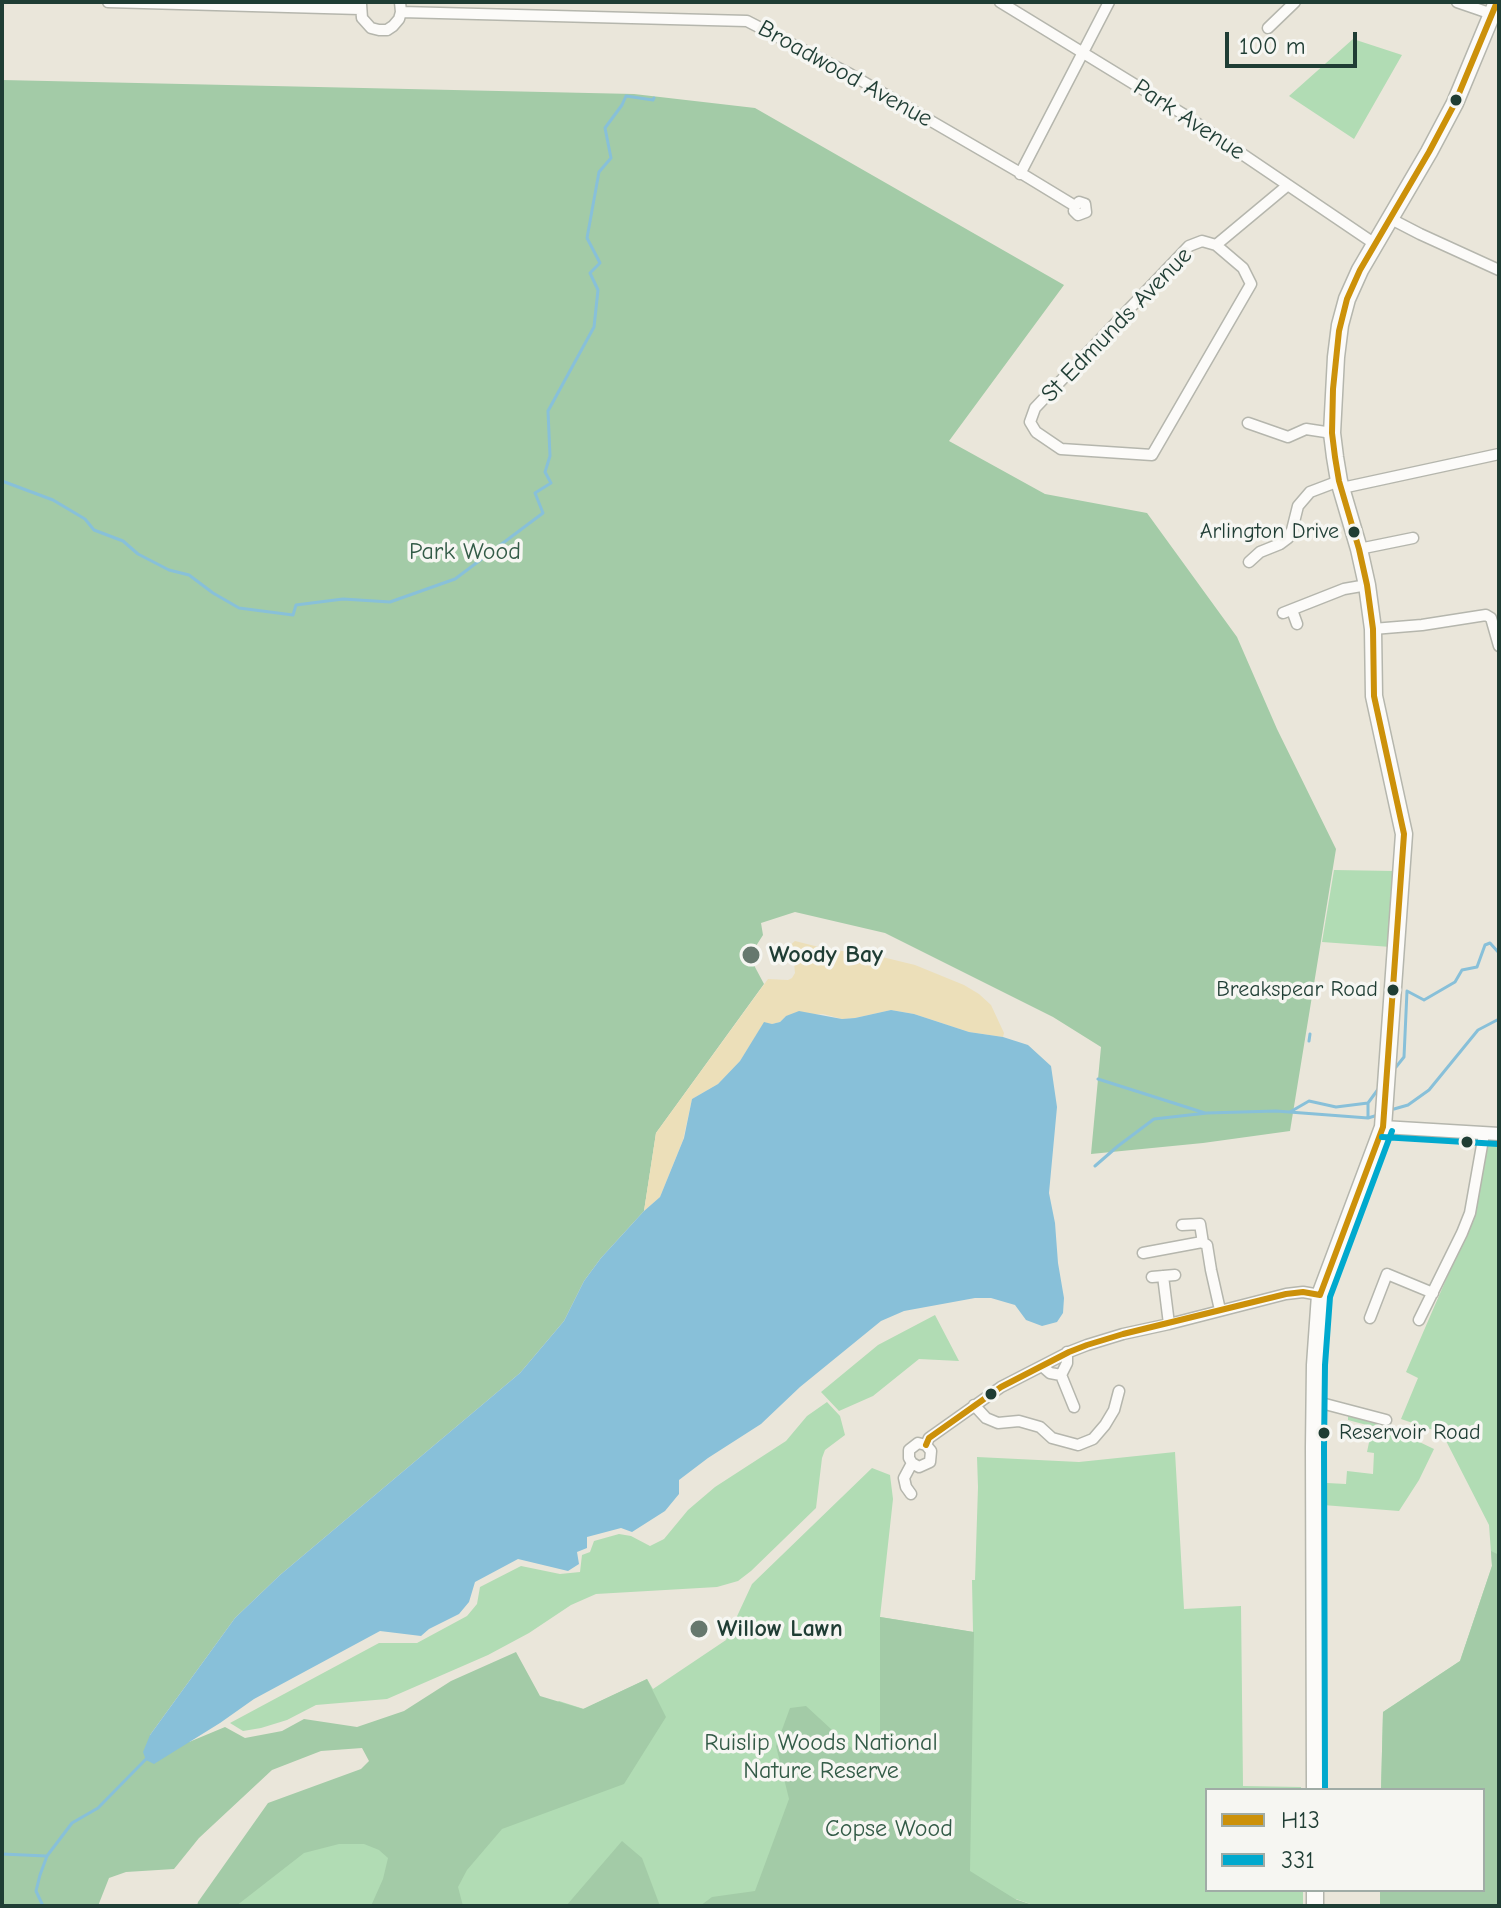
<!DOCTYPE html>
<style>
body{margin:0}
#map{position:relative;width:1501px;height:1908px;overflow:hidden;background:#eae6da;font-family:"Comic Neue",sans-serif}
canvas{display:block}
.frame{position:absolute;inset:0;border:4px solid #1f3d34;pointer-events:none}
.legend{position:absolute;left:1205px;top:1788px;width:280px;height:104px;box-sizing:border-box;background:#f6f6f2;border:2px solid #a0aca6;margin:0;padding:10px 14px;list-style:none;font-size:24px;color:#1f3d34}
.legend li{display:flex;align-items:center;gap:16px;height:40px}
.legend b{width:40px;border:2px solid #a0aca6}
.scale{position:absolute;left:1225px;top:32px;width:132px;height:36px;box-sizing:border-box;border:4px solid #1f3d34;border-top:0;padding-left:10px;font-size:24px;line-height:28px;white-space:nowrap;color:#1f3d34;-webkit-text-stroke:6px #f6f6f2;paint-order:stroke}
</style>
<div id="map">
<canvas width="1501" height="1908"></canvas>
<div class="frame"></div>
<ul class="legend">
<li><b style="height:10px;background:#cc910a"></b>H13</li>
<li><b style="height:10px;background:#00a9ce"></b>331</li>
</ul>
<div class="scale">100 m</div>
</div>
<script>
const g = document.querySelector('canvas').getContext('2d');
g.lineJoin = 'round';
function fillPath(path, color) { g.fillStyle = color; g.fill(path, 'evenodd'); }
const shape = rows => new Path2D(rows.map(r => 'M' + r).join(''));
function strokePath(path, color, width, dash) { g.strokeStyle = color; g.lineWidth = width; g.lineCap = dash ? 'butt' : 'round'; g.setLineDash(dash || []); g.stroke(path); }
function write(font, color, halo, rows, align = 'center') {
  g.font = font + ' "Comic Neue",sans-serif'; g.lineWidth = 7; g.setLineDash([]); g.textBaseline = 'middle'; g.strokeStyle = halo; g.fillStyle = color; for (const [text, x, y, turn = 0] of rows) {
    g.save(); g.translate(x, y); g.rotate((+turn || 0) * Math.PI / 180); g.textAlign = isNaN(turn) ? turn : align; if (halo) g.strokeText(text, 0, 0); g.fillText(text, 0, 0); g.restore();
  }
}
const green = shape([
 [1353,39,1402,55,1354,139,1289,96],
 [1334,870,1394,871,1391,947,1322,942],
 [1487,1136,1499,1136,1499,1906,1380,1906,1380,1890,1483,1890,1483,1790,1381,1790,1383,1712,1460,1661,1492,1566,1489,1525,1442,1433,1401,1419,1418,1378,1406,1372,1470,1224],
 [935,1315,959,1361,919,1359,873,1396,839,1411,821,1392,878,1345],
 [827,1402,840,1416,845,1435,825,1450,822,1458,816,1508,751,1571,738,1581,717,1587,596,1594,571,1605,529,1633,488,1655,387,1699,316,1705,287,1720,261,1728,243,1731,230,1723,379,1643,417,1643,467,1616,477,1604,480,1587,521,1566,560,1574,580,1572,582,1555,590,1552,594,1541,619,1534,631,1536,650,1546,664,1539,688,1510,715,1487,786,1441,807,1416],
 [1348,1414,1384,1425,1434,1449,1419,1480,1399,1511,1323,1505,1324,1454,1327,1454,1327,1483,1346,1484,1347,1471,1373,1474,1374,1453,1367,1452,1371,1433,1377,1434,1378,1428,1348,1420],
 [1175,1452,1184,1609,1241,1606,1243,1786,1301,1787,1301,1790,1207,1790,1207,1890,1303,1890,1303,1906,1036,1906,1016,1899,1014,1906,221,1906,235,1881,516,1738,559,1701,584,1709,647,1679,653,1689,726,1640,752,1584,872,1468,890,1475,893,1499,880,1617,973,1632,972,1580,975,1580,978,1487,977,1457,1079,1462]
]);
const forest = shape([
 [2,80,634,94,755,108,1064,285,949,441,1045,494,1147,513,1237,637,1277,729,1336,849,1290,1131,1203,1143,1091,1154,1101,1047,1053,1017,885,933,795,912,761,923,763,935,756,946,747,952,764,984,656,1133,644,1211,601,1258,584,1281,564,1321,520,1373,280,1575,235,1618,150,1735,189,1742,225,1727,245,1738,282,1731,304,1719,357,1727,404,1711,451,1681,516,1652,540,1696,583,1709,647,1679,666,1717,624,1784,502,1829,467,1870,458,1887,463,1906,371,1906,383,1879,388,1858,379,1850,364,1844,339,1844,304,1853,236,1906,197,1906,198,1902,268,1803,361,1769,369,1761,362,1748,321,1751,272,1770,199,1838,174,1869,126,1872,109,1878,98,1906,2,1906],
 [1491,1551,1499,1555,1499,1906,1380,1906,1380,1890,1483,1890,1483,1790,1381,1790,1383,1712,1460,1661,1492,1566],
 [880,1617,974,1632,970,1871,1015,1899,1036,1906,700,1906,712,1897,755,1891,789,1799,776,1746,790,1708,806,1706,857,1753,880,1752],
 [622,1841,642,1858,660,1906,566,1906]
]);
const sand = shape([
 [795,941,827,949,874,955,915,965,964,985,979,994,991,1005,1004,1033,1003,1037,969,1032,914,1014,891,1010,855,1018,842,1019,823,1014,786,1016,780,1022,772,1024,764,1023,740,1061,718,1084,692,1099,683,1140,660,1197,644,1211,656,1133,768,979,788,980,792,978,795,973,793,953,792,949,788,947]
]);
const water = shape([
 [891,1010,914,1014,969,1032,1003,1037,1028,1045,1051,1066,1057,1107,1049,1193,1055,1223,1058,1263,1064,1298,1063,1313,1057,1322,1042,1326,1026,1320,1015,1305,991,1298,975,1298,904,1311,881,1321,800,1387,761,1424,708,1458,679,1480,679,1494,665,1511,632,1532,621,1528,587,1537,587,1548,577,1552,579,1564,568,1571,518,1559,475,1582,469,1602,459,1614,429,1629,421,1636,380,1631,254,1699,220,1723,154,1764,146,1760,143,1752,150,1735,235,1618,280,1575,520,1373,564,1321,584,1281,601,1258,644,1211,660,1197,684,1138,692,1099,718,1084,740,1061,764,1022,772,1024,780,1022,786,1016,799,1011,842,1019,855,1018]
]);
const stream = shape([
 [2,481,53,500,85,519,94,530,123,541,138,554,169,570,189,575,213,593,239,608,293,615,296,605,343,599,390,602,455,579,543,513,535,493,551,483,545,472,550,456,548,411,594,327,598,290,590,273,600,263,587,238,599,172,611,158,605,128,622,105,626,96,653,100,654,98],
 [1309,1041,1310,1034],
 [1396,1067,1404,1057,1407,991,1424,1000,1455,982,1462,970,1477,967,1485,945,1490,943,1499,953],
 [1098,1079,1205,1113],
 [1368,1103,1368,1118],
 [1394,1109,1408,1105,1429,1090,1478,1030,1499,1019],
 [1290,1112,1309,1101,1336,1107,1368,1103,1379,1088],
 [1095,1166,1118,1146,1154,1119,1207,1113,1276,1111,1368,1118,1378,1115],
 [2,1854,46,1856],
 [43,1906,36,1891,40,1875,47,1856,72,1823,98,1808,148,1757]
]);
const minor = shape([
 [108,2,360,9],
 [1000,2,1183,114,1375,244],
 [1457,2,1492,14],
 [361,4,362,18,371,28,379,30,387,30,393,26,399,19,401,12,400,2],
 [401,12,747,21,850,74,1024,175,1075,206,1074,211,1078,215,1086,212,1085,204,1079,202,1075,206],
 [1268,28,1295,2],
 [1020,174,1109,2],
 [1391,219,1420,234,1499,270],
 [1216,245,1243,268,1251,284,1152,455,1061,449,1036,432,1030,422,1035,408,1189,246,1202,241,1216,245,1288,185],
 [1248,423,1288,437,1306,429,1332,433],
 [1342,488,1499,454],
 [1359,549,1413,538],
 [1249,562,1260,552,1280,544,1288,538,1292,530,1298,506,1310,492,1339,481],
 [1292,610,1297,624],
 [1283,613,1344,589,1367,585],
 [1491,618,1499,646],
 [1373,629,1422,625,1486,615,1491,618],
 [1182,1225,1200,1224,1203,1243],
 [1143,1253,1202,1242,1207,1245,1211,1270,1220,1310],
 [1163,1276,1169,1324],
 [1152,1277,1175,1275],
 [1370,1318,1387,1274,1433,1293],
 [1419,1320,1462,1233,1470,1213,1484,1134],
 [1042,1366,1050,1373,1061,1375,1067,1363,1067,1352],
 [1061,1375,1074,1407],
 [1316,1403,1325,1404,1386,1420],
 [974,1405,986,1418,998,1423,1019,1421,1040,1427,1052,1438,1078,1445,1093,1439,1105,1425,1114,1410,1119,1391],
 [926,1445,929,1438,1001,1387,1069,1352,1087,1345,1123,1334,1169,1324,1286,1294,1303,1292,1320,1295],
 [912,1463,919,1467,930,1462,931,1451,926,1445],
 [911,1494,906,1487,904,1478,912,1463,909,1458,909,1450,918,1443,926,1445]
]);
const tertiary = shape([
 [1383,1127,1499,1134]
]);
const primary = shape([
 [1315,1790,1314,1447,1315,1365,1320,1295,1383,1127,1404,834,1374,696,1373,629,1367,585,1359,549,1339,481,1335,457,1332,433,1336,357,1340,325,1347,299,1360,270,1429,152,1455,103,1497,2],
 [1315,1890,1315,1906]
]);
const bus1 = shape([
 [1320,1295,1383,1127,1404,834,1374,696,1373,629,1367,585,1359,549,1339,481,1335,457,1332,433,1333,389,1339,331,1347,299,1360,270,1429,152,1455,103,1497,2],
 [926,1445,929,1438,1001,1387,1069,1352,1087,1345,1123,1334,1286,1294,1303,1292,1320,1295]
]);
const bus2 = shape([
 [1382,1137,1498,1144],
 [1325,1790,1324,1447,1325,1365,1330,1297,1392,1131]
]);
const markers = [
 [1456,100,7,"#1f3d34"],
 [1354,532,7,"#1f3d34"],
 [751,955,10,"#66786e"],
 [1393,990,7,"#1f3d34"],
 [1467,1142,7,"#1f3d34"],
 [991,1394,7,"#1f3d34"],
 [1324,1433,7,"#1f3d34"],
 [699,1629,10,"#66786e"]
];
const busNames = [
 ["Arlington Drive",1339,532],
 ["Breakspear Road",1378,990],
 ["Reservoir Road",1339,1433,"left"]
];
const streetNames = [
 ["Broadwood Avenue",845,74,29],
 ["Park Avenue",1189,120,33],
 ["St Edmunds Avenue",1117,325,-46]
];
const parkNames = [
 ["Park Wood",465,552],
 ["Ruislip Woods National",821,1743],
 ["Nature Reserve",821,1771],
 ["Copse Wood",889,1829]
];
const poiNames = [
 ["Woody Bay",769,955],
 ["Willow Lawn",717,1629]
];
fillPath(green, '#b1dcb4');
fillPath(forest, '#a3cba7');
fillPath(sand, '#ecdfb9');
fillPath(water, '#88c0d9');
strokePath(stream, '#88c0d9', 3);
strokePath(minor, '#b5b6ad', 13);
strokePath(tertiary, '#b5b6ad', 15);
strokePath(primary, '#b5b6ad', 19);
strokePath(minor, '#fcfbf9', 10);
strokePath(tertiary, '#fcfbf9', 12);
strokePath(primary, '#fcfbf9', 16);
strokePath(bus1, '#cc910a', 6);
strokePath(bus2, '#00a9ce', 6);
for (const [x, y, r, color] of markers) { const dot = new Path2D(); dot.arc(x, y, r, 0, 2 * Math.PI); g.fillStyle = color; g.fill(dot); strokePath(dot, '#f6f6f2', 3); }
write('22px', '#1f3d34', '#f6f6f2', busNames, 'right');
write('24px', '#1f3d34', '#f6f6f2', streetNames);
write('24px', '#335b47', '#f6f6f2', parkNames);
write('bold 24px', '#1f3d34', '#f6f6f2', poiNames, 'left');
</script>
